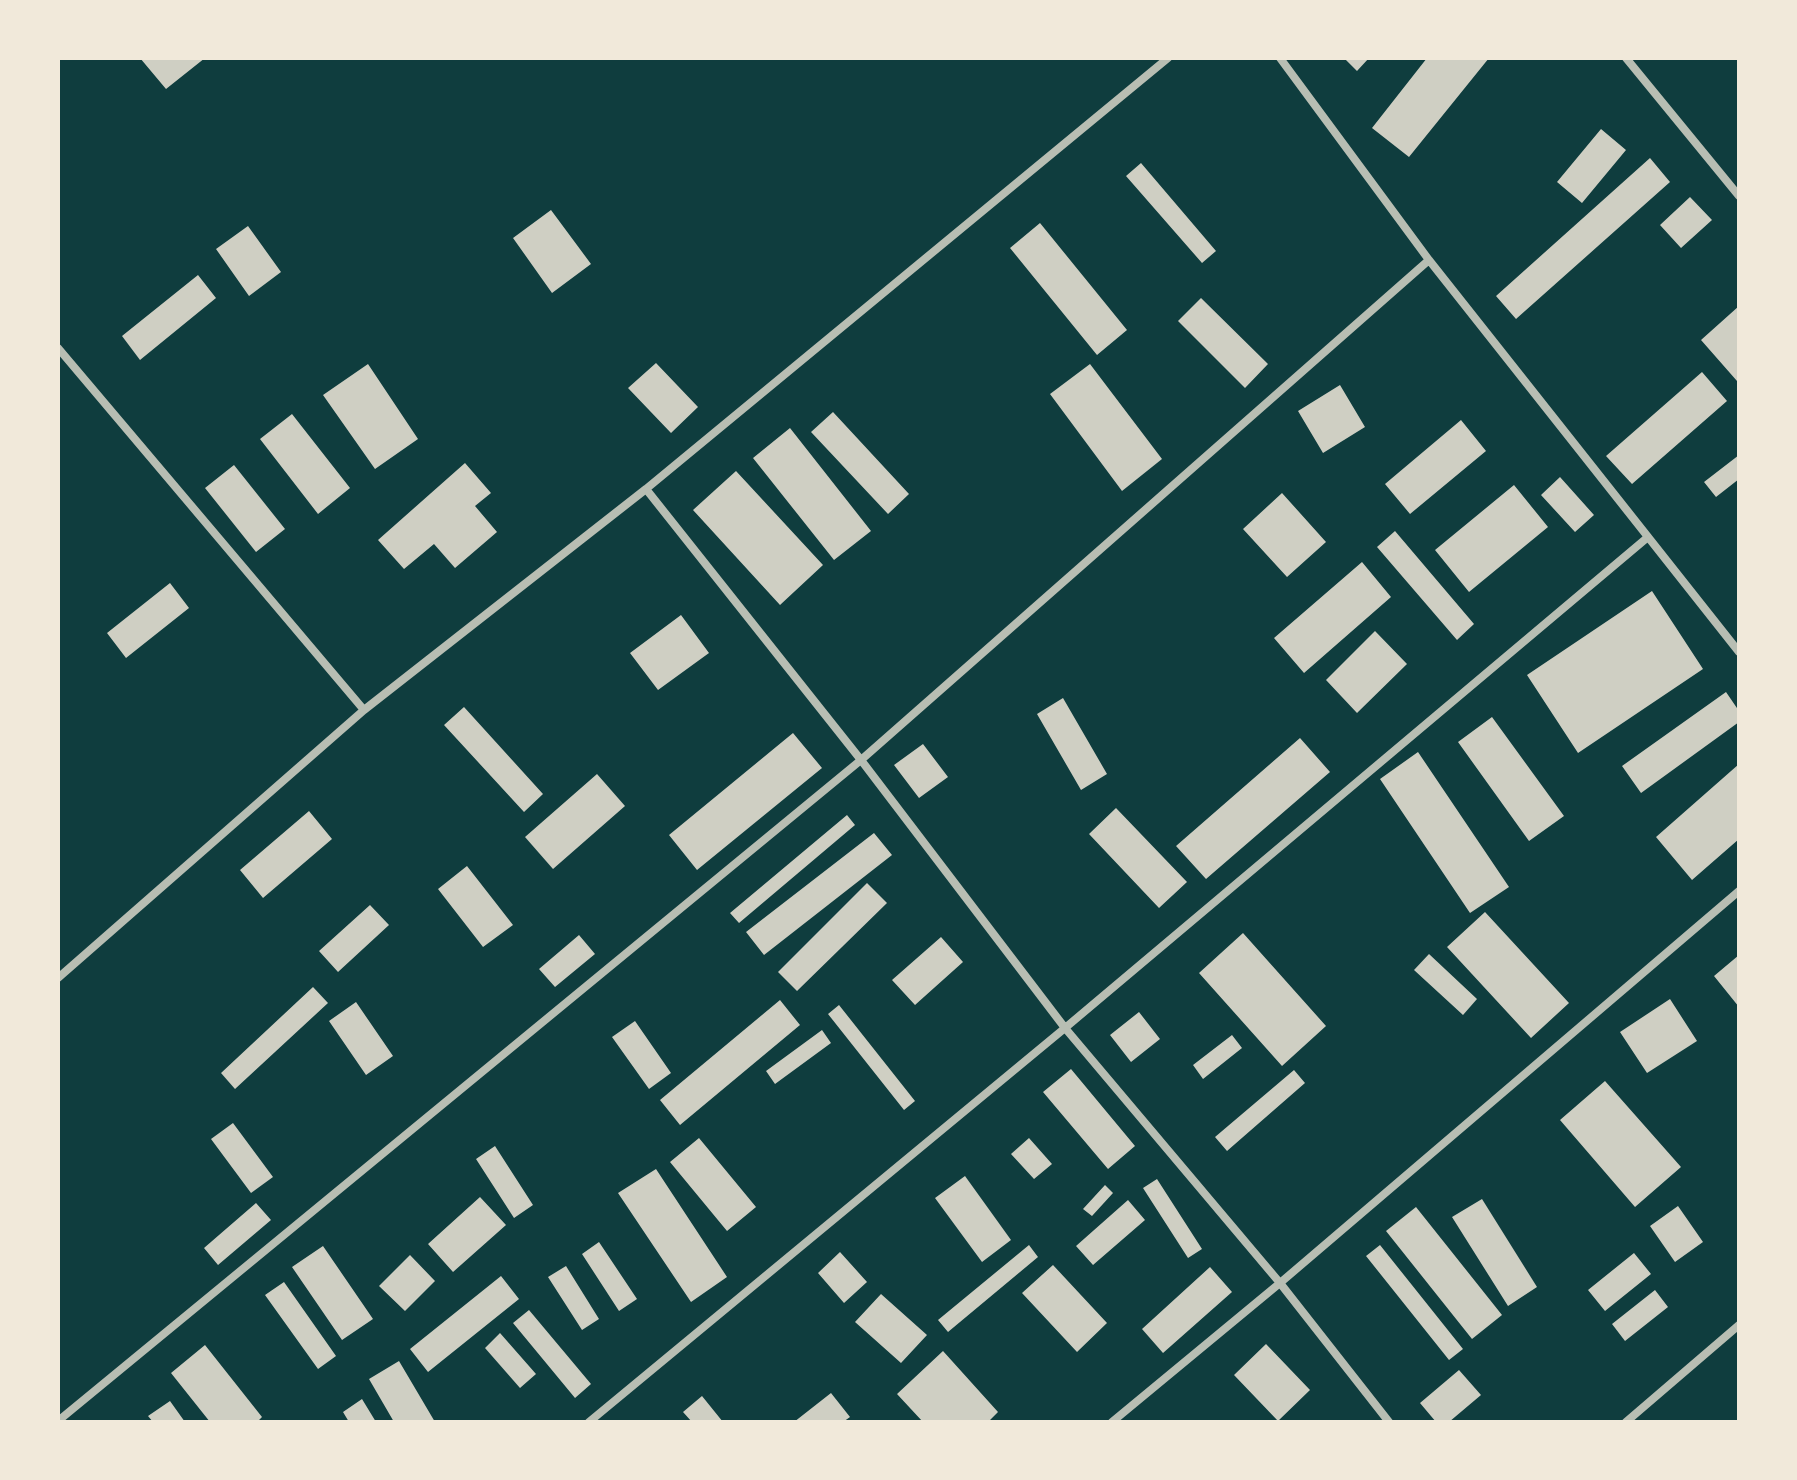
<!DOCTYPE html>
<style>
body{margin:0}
#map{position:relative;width:1797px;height:1480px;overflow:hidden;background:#0f3d3e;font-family:"DM Sans",sans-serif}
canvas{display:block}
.frame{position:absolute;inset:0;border:60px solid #f1e9da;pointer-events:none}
</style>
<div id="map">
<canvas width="1797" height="1480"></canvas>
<div class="frame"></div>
</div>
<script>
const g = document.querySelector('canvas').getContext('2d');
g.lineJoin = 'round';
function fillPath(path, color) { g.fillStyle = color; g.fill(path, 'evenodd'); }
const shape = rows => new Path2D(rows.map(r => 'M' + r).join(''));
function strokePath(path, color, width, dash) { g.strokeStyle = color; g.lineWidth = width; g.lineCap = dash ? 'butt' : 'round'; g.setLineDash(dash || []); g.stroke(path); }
const building = shape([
 [140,58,205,58,166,89],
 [1344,58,1369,58,1357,71],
 [1427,58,1489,58,1409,157,1372,128],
 [1601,129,1626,150,1582,203,1557,182],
 [1650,158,1670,182,1516,319,1496,296],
 [1141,163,1216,251,1202,263,1126,176],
 [1690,197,1712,220,1681,248,1660,225],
 [551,210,591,264,552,293,513,238],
 [1040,223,1127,330,1097,355,1010,248],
 [248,226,281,272,249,296,216,249],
 [198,275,216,298,140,360,122,336],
 [1201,298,1268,364,1245,388,1178,321],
 [1739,306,1739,379,1737,381,1701,340],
 [656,363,698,407,671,433,628,388],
 [368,364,418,439,375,469,323,395],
 [1090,364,1162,459,1122,491,1050,394],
 [1702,372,1727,401,1632,484,1606,456],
 [1340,385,1365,427,1323,453,1298,411],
 [833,412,909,494,888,514,811,432],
 [292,414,350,488,318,514,260,439],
 [1461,420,1486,451,1410,514,1385,484],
 [790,428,871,531,834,560,753,458],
 [1739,455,1739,479,1716,497,1704,482],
 [465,463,491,493,475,506,497,532,455,568,434,544,404,569,378,540],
 [234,465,285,529,256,552,205,488],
 [736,471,823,565,780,605,693,510],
 [1560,477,1594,515,1575,532,1541,495],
 [1514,485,1548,527,1469,592,1435,550],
 [1282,493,1326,542,1287,577,1243,529],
 [1395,531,1474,624,1457,640,1377,547],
 [1362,562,1391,597,1304,673,1274,638],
 [170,583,189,608,126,658,107,633],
 [1652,591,1703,669,1578,753,1527,675],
 [681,615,709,653,658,690,630,653],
 [1375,631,1407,664,1357,713,1326,680],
 [1726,692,1739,711,1739,722,1641,793,1622,766],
 [1063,698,1107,774,1081,790,1037,714],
 [464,707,543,794,524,812,444,725],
 [1492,717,1564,816,1529,841,1458,742],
 [793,733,822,768,697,870,669,835],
 [1300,738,1330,772,1206,879,1176,846],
 [923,744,948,777,919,798,894,765],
 [1418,752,1509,887,1470,913,1380,779],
 [1739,764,1739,839,1692,880,1656,837],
 [597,774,625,806,553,869,525,837],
 [1116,808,1187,882,1159,908,1089,834],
 [309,811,332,839,263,898,240,870],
 [847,815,855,825,739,923,730,913],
 [874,833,892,855,764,955,746,932],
 [467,866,513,925,483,947,438,889],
 [867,883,887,903,797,991,778,972],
 [370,905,389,925,338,972,319,951],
 [1485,912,1569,1003,1531,1038,1447,947],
 [1243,933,1326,1026,1282,1066,1199,973],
 [579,935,595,954,555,987,539,969],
 [941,937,963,962,915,1005,892,980],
 [1429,954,1477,999,1463,1015,1414,970],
 [1739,955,1739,1007,1714,976],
 [313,987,328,1003,235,1089,221,1073],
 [1670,999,1697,1041,1647,1073,1620,1032],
 [780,1000,800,1025,680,1125,660,1100],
 [356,1002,393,1056,366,1075,329,1021],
 [839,1005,915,1101,904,1110,828,1014],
 [1139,1012,1160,1039,1131,1062,1110,1035],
 [635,1021,671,1073,649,1089,612,1037],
 [822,1030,831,1043,775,1084,766,1071],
 [1232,1035,1242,1048,1203,1079,1193,1065],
 [1071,1069,1135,1146,1108,1169,1043,1092],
 [1294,1070,1305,1083,1227,1151,1215,1137],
 [1605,1081,1681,1167,1635,1207,1560,1120],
 [233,1123,273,1177,251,1193,211,1139],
 [699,1138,756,1207,727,1231,670,1162],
 [1029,1138,1052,1164,1034,1179,1011,1154],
 [495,1146,533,1205,514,1218,476,1159],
 [656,1169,727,1277,691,1302,618,1193],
 [965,1176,1011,1240,982,1262,935,1198],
 [1157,1179,1202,1249,1188,1258,1143,1188],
 [1105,1185,1113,1193,1092,1216,1083,1209],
 [480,1197,506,1225,453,1272,428,1244],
 [1482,1199,1537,1287,1508,1306,1452,1217],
 [1128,1200,1145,1220,1093,1265,1076,1246],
 [256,1203,271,1220,218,1265,204,1248],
 [1678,1206,1703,1242,1675,1262,1650,1226],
 [1416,1207,1502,1315,1472,1339,1386,1231],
 [599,1242,637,1299,619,1311,582,1254],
 [1029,1245,1038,1257,948,1332,938,1320],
 [1380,1245,1463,1349,1449,1360,1366,1256],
 [323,1246,373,1319,342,1340,292,1267],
 [840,1252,867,1282,844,1303,818,1273],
 [1634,1253,1651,1274,1605,1311,1588,1290],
 [410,1255,435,1281,405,1311,379,1286],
 [1053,1265,1107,1323,1077,1352,1022,1293],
 [566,1266,599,1319,582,1330,548,1277],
 [1210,1267,1232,1292,1163,1353,1142,1329],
 [501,1276,519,1299,428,1372,410,1349],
 [284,1282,336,1356,318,1369,265,1295],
 [1655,1290,1668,1307,1625,1341,1612,1324],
 [881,1294,927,1335,901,1363,855,1322],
 [529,1310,591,1384,575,1398,513,1323],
 [500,1333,536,1374,520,1388,485,1348],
 [1266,1344,1310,1390,1278,1421,1234,1375],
 [205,1345,262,1417,257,1422,210,1422,171,1373],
 [943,1351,998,1412,988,1422,923,1422,897,1394],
 [399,1361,435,1422,394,1422,369,1379],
 [1459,1370,1481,1395,1449,1422,1436,1422,1420,1403],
 [831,1393,850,1417,843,1422,794,1422],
 [702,1396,723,1422,692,1422,683,1412],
 [362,1399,376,1422,349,1422,343,1412],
 [170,1401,185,1422,153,1422,148,1416]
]);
const minor = shape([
 [1280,58,1429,260,1739,652],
 [1626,58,1739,196],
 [58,348,364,710],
 [646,489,861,760,1065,1028,1280,1283,1389,1422],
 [58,978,364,710,646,489,1168,58],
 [58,1421,861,760,1429,260],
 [589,1422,1065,1028,1648,537],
 [1112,1422,1280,1283,1739,891],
 [1626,1422,1739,1325]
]);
fillPath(building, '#cfcfc3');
strokePath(minor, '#b8beb3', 8);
</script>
